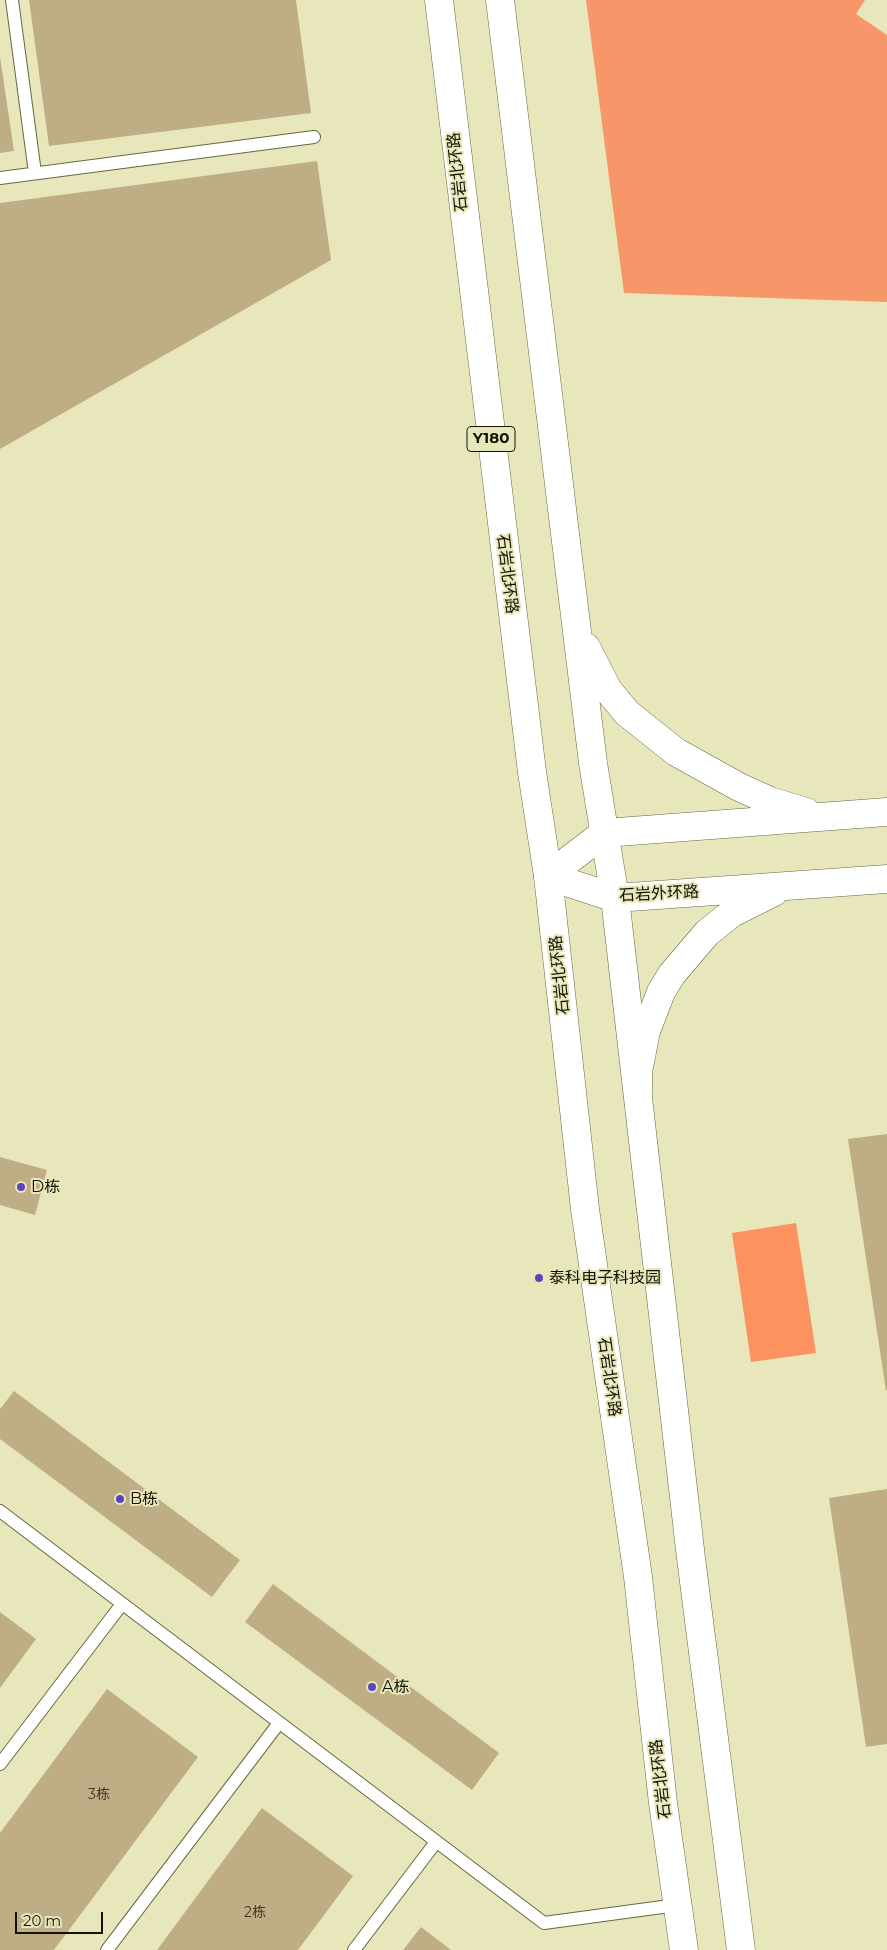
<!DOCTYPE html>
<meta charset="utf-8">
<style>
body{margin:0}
#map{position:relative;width:887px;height:1950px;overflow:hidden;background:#e8e7bb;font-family:Montserrat,sans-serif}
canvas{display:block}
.scale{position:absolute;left:15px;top:1912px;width:88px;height:22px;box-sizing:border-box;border:2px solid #131204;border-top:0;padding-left:6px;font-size:15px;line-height:18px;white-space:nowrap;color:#131204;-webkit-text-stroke:4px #e8e7bb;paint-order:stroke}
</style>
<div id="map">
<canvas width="887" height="1950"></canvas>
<div class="scale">20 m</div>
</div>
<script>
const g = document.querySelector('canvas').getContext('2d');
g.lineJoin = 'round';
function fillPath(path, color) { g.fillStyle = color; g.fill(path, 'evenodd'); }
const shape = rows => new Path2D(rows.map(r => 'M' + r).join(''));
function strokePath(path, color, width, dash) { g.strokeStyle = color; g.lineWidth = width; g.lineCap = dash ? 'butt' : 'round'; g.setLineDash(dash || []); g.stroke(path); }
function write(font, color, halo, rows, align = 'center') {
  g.font = font + ' Montserrat,"Noto Sans SC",sans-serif'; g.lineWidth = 4; g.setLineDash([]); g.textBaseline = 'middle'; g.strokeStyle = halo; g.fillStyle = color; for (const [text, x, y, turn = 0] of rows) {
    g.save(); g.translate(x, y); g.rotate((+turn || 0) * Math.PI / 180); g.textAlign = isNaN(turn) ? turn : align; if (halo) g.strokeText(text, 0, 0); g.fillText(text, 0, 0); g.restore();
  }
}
const green = shape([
 [796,1223,816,1353,751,1362,732,1233]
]);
const forest = shape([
 [586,0,865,0,856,14,887,35,887,302,624,293]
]);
const building = shape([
 [29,0,296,0,311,113,49,146],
 [0,57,14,151,0,153],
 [317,161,331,260,0,449,0,203],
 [887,1134,887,1390,886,1391,848,1139],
 [0,1157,47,1170,35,1215,0,1205],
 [14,1391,240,1560,212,1597,0,1439,0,1409],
 [887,1489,887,1744,866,1747,829,1498],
 [273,1584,499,1753,472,1790,245,1622],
 [0,1612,36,1639,0,1688],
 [107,1689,198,1757,54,1950,0,1950,0,1833],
 [262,1808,353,1876,298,1950,157,1950],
 [421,1927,451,1950,403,1950]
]);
const lane = shape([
 [12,0,35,173],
 [0,178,314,137],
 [0,1511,544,1923,677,1905],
 [0,1764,122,1604],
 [107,1950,279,1723],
 [354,1950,436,1842]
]);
const secondary = shape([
 [548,876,585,1209,638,1577,663,1803,684,1950],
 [615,898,691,1558,741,1950]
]);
const primary = shape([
 [439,0,532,772,548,876],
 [500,0,593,763,615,898],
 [586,647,608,690,627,713,676,752,739,787,770,801,806,812],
 [548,876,604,833,887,812],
 [548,876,615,898,887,879],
 [638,1092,638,1072,646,1031,661,992,672,974,707,933,732,913,774,892]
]);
const markers = [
 [21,1187,5,"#5a44bc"],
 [539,1278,5,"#5a44bc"],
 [120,1499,5,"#5a44bc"],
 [372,1687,5,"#5a44bc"]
];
const numberNames = [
 ["3栋",99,1795],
 ["2栋",255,1913]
];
const shields = [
 [491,439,48]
];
const shieldNames = [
 ["Y180",491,439]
];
const streetNames = [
 ["石岩北环路",458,172,-96],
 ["石岩北环路",507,574,83],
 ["石岩外环路",659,894,-3],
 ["石岩北环路",560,975,-96],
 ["石岩北环路",609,1377,82],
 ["石岩北环路",661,1779,-97]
];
const poiNames = [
 ["D栋",31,1187],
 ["泰科电子科技园",549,1278],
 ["B栋",130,1499],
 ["A栋",382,1687]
];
fillPath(green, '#fb925f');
fillPath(forest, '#f79668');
fillPath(building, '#bfad85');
strokePath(lane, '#69673f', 14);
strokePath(secondary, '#69673f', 29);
strokePath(primary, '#69673f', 29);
strokePath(lane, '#fff', 12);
strokePath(secondary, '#fff', 28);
strokePath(primary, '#fff', 28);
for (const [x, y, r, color] of markers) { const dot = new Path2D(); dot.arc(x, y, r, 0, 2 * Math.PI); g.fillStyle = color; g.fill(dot); strokePath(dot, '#e8e7bb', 2); }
write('14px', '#3e3924', null, numberNames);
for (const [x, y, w] of shields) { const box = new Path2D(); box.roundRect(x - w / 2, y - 12.5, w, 25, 4); g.fillStyle = '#e8e7bb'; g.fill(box); strokePath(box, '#131204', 1); }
write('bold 15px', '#131204', null, shieldNames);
write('16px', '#131204', '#e8e7bb', streetNames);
write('16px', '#131204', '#e8e7bb', poiNames, 'left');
</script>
